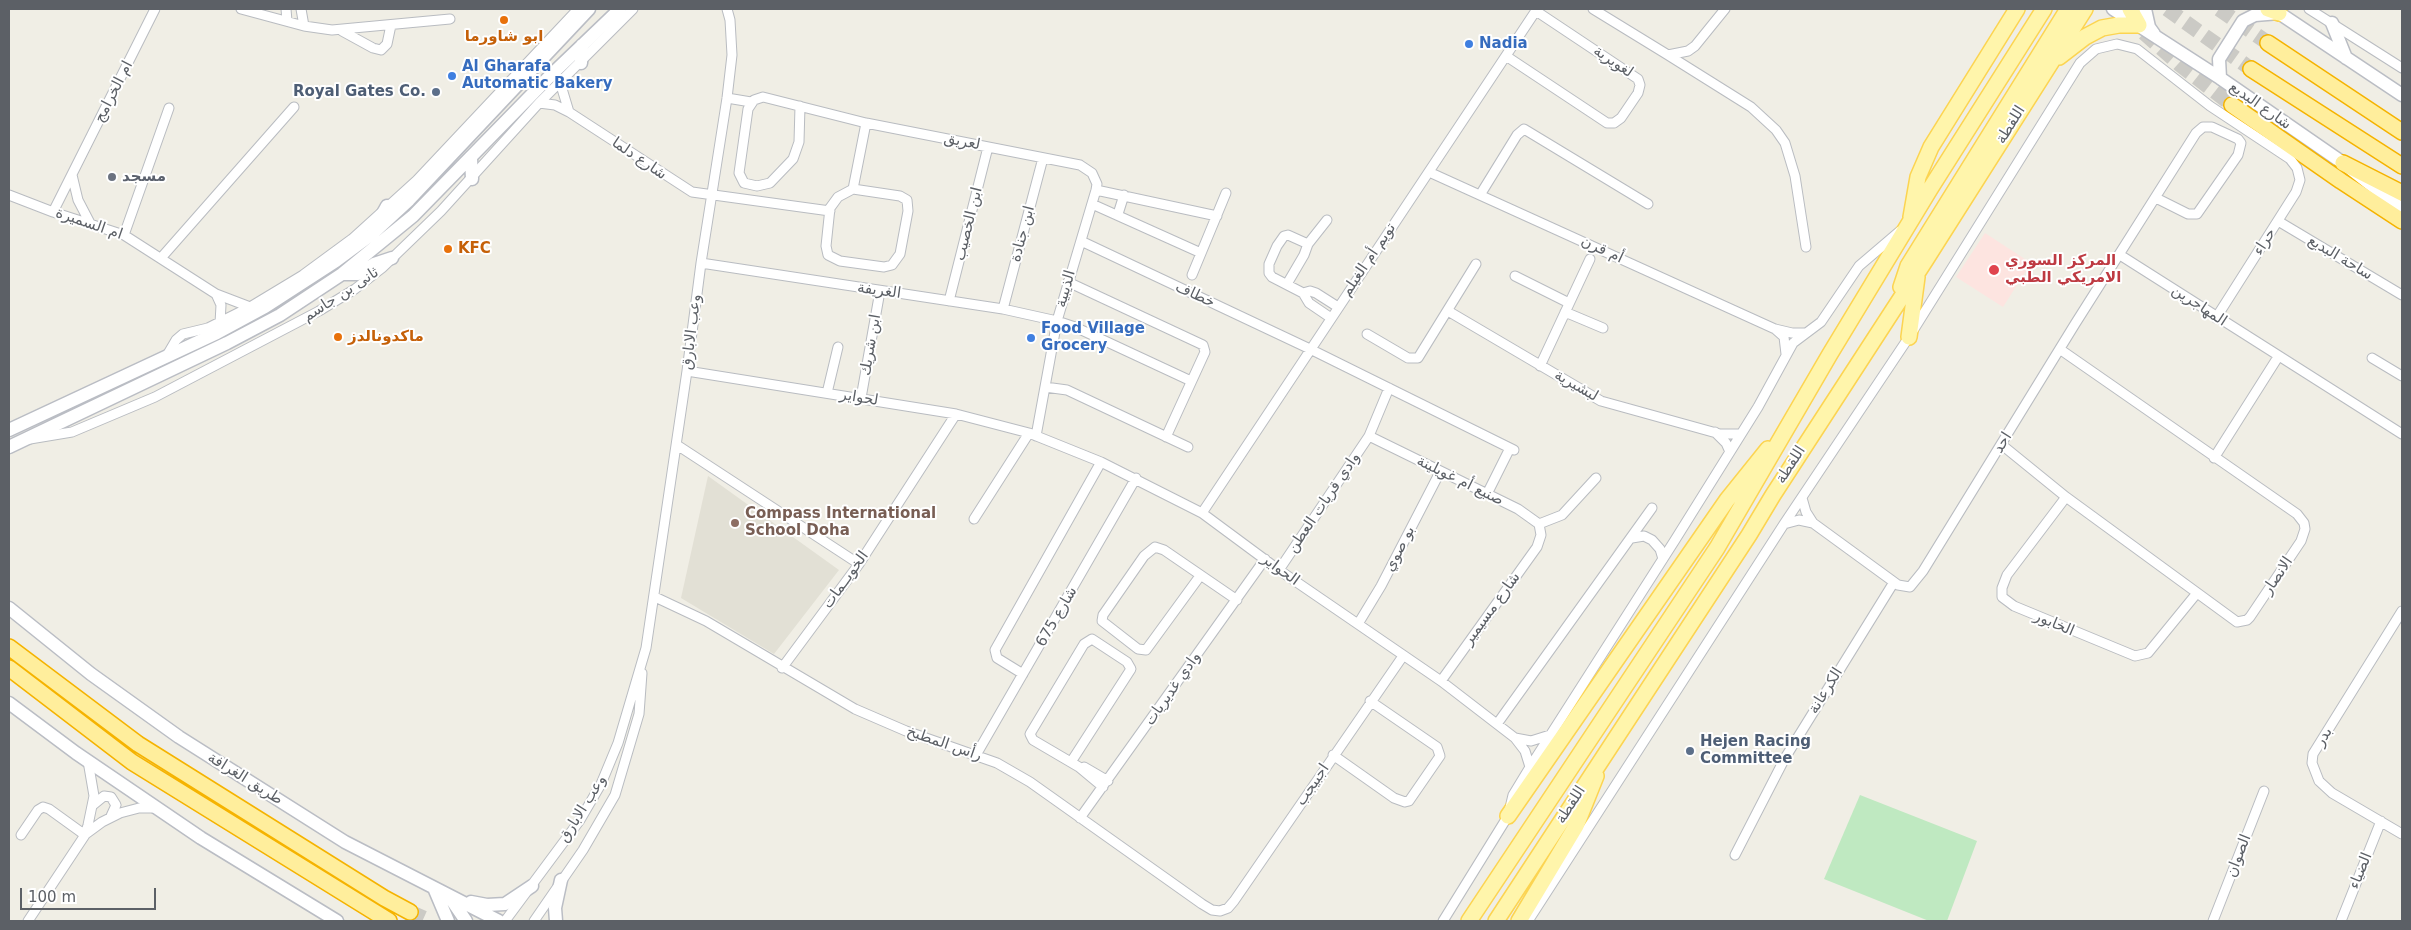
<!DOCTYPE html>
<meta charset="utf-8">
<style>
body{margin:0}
#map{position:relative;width:2411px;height:930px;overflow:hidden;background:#f0eee5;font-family:"DejaVu Sans",sans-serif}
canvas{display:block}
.frame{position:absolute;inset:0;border:10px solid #5c6066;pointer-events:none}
.scale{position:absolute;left:20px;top:888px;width:136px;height:22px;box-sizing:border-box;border:2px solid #5c6066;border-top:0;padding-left:6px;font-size:15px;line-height:18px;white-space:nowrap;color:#5c6066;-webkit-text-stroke:4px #fff;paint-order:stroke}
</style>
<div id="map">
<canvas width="2411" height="930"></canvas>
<div class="frame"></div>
<div class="scale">100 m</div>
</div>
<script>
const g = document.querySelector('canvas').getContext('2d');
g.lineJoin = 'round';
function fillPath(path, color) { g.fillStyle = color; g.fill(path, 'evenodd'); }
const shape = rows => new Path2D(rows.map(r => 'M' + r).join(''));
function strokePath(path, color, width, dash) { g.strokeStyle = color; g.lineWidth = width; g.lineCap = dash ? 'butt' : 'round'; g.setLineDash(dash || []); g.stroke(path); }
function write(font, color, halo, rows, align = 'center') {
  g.font = font + ' "DejaVu Sans",Vazirmatn,sans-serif'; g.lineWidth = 4; g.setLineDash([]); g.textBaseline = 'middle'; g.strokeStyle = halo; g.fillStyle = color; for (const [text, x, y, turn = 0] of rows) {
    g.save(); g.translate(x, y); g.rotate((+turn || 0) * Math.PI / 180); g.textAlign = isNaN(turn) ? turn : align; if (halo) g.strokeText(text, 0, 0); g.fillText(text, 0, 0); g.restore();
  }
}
const education = shape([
 [708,476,839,570,774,654,681,598]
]);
const medical = shape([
 [1985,233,2031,263,2003,307,1956,277]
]);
const green = shape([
 [1860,795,1977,841,1947,921,1929,921,1824,879]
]);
const trunkTunnel = shape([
 [2167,9,2251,69],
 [2219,9,2268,43],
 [2144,33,2179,64,2232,105],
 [410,912,430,921]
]);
const minor = shape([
 [241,9,304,26,332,30,450,19],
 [286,9,287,21],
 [301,9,304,26],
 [1593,9,1668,55,1688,51,1695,46,1725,9],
 [2309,9,2402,68],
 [342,31,373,48,381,50,387,44,391,25],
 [1668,55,1751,107,1776,130,1785,143,1795,176,1806,247],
 [1506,56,1607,123,1614,123,1621,118,1638,93,1640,85,1638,79,1536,11],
 [560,82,569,112],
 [727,98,751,102],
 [539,103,555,105,569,112,692,192,830,211],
 [800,106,799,142,793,159,770,183,757,186,744,183,739,173,748,109,754,100,763,97,866,123,1080,165,1092,173,1097,184,1096,190,1057,321,1036,436],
 [1429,172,1775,329,1792,333,1806,333],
 [72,175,78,200,90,223],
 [853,189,900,196,907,200,908,211,900,254,892,265,884,267,840,261,828,255,826,246,830,208,838,197,853,189],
 [853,189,866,123],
 [1096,190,1217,216],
 [9,195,53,212,124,235,216,294,250,307],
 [1480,195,1517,135,1524,129,1648,204],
 [1092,204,1201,253],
 [53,212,155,9],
 [1118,214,1124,195],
 [2278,221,2402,295],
 [124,235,169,108],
 [1081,241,1310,349,1514,450],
 [1308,244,1327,220],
 [2120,255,2402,434],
 [161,258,294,107],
 [701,263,1003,309,1057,321,1075,327,1191,381],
 [1192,275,1226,193],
 [1515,276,1569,303],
 [1068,282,1203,345,1205,352,1166,437],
 [1287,284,1304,255,1308,244,1288,235,1284,236,1277,246,1269,264,1269,273,1272,277,1303,293,1309,303,1331,318],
 [1303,293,1310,291,1316,293,1338,307],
 [216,294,221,305,220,323],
 [949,301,988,147],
 [1003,309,1043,158],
 [1448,311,1601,401,1720,434,1741,434],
 [1565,312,1603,328],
 [1775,329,1784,337,1786,354],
 [1367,334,1408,358,1418,358,1476,264],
 [166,357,176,340,183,334,208,328,250,307,303,275,352,239,417,180,578,9],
 [2372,358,2402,376],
 [1540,366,1590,259],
 [687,371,956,414,1029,433,1101,462,1202,513,1279,570,1441,681,1515,738,1525,751,1530,767],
 [1045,387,1067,390,1188,447],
 [827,393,838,347],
 [861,398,880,291],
 [1715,432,1726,443,1730,452],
 [1369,436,1518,509,1539,524,1541,535,1537,547,1441,681],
 [30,439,72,432,155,397,319,311,355,289,382,268,441,211,539,103,633,9],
 [677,445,859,564],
 [2002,445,2066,497,2237,622,2247,620,2250,617,2301,541,2305,529,2304,523,2297,514,2061,350],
 [2214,458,2278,357],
 [1487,494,1510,448],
 [2066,497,2007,575,2002,588,2002,597,2014,606,2135,656,2148,653,2197,593],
 [1802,498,1806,512,1813,523,1898,585,1910,587,1923,571,2075,324,2196,133,2203,127,2212,127,2238,139,2241,143,2238,155,2197,214,2188,214,2156,198],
 [1202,513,1537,9],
 [974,519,1029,433],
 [1539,524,1562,515,1596,478],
 [1784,524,1799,520,1813,523],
 [1632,538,1644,536,1652,540,1660,549,1663,559],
 [1279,570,1369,436,1389,388],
 [1200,576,1146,650,1138,649,1102,621,1103,615,1144,556,1155,547,1164,550,1237,600],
 [655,597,706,621,855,709,906,731,997,763,1030,782,1202,904,1212,910,1220,911,1228,908,1234,901,1403,656],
 [2402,611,2313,754,2312,763,2319,781,2332,793,2402,834],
 [1358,624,1381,586,1440,472],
 [782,668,859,564,956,414],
 [1023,674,997,658,995,650,1101,462],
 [1497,724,1652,508],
 [1515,738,1531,741,1550,735],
 [976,755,1136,478],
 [1333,755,1394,798,1405,802,1409,801,1440,756,1437,747,1370,701],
 [1071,762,1131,669,1127,662,1092,639,1084,644,1030,734,1033,740,1079,767,1103,787],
 [1084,767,1108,781],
 [93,805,104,796,111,797,116,805,111,816],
 [1080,818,1265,559],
 [87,833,102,822,120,813,139,808,157,808],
 [21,835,38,810,43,807,49,809,85,835],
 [1735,855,1785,758,1894,582],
 [28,921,85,835,88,825,94,796,88,761],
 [505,921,580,820,601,784,618,743,646,648,687,371,701,263,727,98,732,55,730,20,727,9],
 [534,921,583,850,615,795,639,714,642,673],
 [1443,921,1508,816,1513,795,1530,767,1675,540,1758,407,1793,343,1821,322,1859,266,1900,231],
 [1528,921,1784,524,1909,337,2080,63,2096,49,2117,44,2137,49,2210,106,2290,159,2297,168,2300,180,2296,192,2216,318],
 [2213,921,2264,791],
 [2341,921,2381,821]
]);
const secondary = shape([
 [2113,9,2220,78,2343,163,2402,209],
 [2145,9,2149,27,2154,34],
 [2273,9,2402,95],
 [2332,23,2346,58],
 [581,63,582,45],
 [2220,78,2219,59,2243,21,2255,15,2279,13],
 [471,158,472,179],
 [376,226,387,206],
 [342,274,358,274,374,264,392,258],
 [9,430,217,333,265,307,336,261,371,235,409,200,589,9],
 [9,447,227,343,280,315,342,274,413,216,551,75,620,9],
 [9,608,91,674,179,737,345,842,499,921],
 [9,703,76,753,201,838,337,921],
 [434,888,448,921],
 [451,899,466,921],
 [471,902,487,905,505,904,532,886],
 [556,921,555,908,561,880]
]);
const primary = shape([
 [2130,9,2139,25],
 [2268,9,2279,13],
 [2059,57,2085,37,2102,28,2119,25,2139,25],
 [1911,217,1918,177,1931,147,2017,9],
 [1901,287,1908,266,2068,9],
 [1909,337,1917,277],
 [1508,816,1727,500,1768,449],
 [1469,921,1717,548,1830,354,1930,189,2044,9],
 [1496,921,1749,535,1773,495,1925,261,2085,9],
 [1519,921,1576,826,1596,776]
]);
const trunk = shape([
 [2268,43,2402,132],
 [2251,69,2402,166],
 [2232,105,2341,181,2402,221],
 [2343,163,2402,193],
 [9,647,138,744,384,898,410,912],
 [9,668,132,762,389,921]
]);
const markers = [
 [504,20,5,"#e8710a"],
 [1469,44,5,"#3f7fe0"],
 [452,76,5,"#3f7fe0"],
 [436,92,5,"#5c6f8a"],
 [112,177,5,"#6b7280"],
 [448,249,5,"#e8710a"],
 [1994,270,6,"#e0444e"],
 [338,337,5,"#e8710a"],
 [1031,338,5,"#3f7fe0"],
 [735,523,5,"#8d6e63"],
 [1690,751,5,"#5c6f8a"]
];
const foodNames = [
 ["ابو شاورما",504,37,"center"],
 ["KFC",458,249],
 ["ماكدونالدز",348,337]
];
const shopNames = [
 ["Nadia",1479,44],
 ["Al Gharafa",462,67],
 ["Automatic Bakery",462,84],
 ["Food Village",1041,329],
 ["Grocery",1041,346]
];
const streetNames = [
 ["لغويرية",1613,62,34],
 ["ام الخرامج",114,92,-63],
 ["شارع البديع",2260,106,35],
 ["اللقطة",2011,125,-58],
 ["لعريق",962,142,11],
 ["شارع دلما",639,159,34],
 ["ام السميرة",89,224,19],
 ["ابن الخصيب",969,224,-76],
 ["ابن جنادة",1023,234,-75],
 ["حراء",2265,242,-58],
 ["أم قرن",1602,250,25],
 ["ساحة البديع",2340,258,31],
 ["تويم أم الغيلم",1369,260,-56],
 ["الذيبية",1066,289,-74],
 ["الغريفة",879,291,8],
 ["ثانى بن جاسم",341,295,-33],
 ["خطاف",1195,295,25],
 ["المهاجرين",2199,306,33],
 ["وعب الابارق",692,332,-83],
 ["ابن شريك",871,345,-80],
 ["لبشيرية",1576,386,30],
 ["لحواير",859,398,9],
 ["احد",2003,443,-58],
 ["اللقطة",1791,465,-57],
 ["صنيع أم غويلينة",1460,481,26],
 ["وادي قريات العطن",1324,503,-56],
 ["بو صوي",1400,549,-63],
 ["الحواير",1280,570,36],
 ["الانصار",2278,576,-56],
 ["الخويــمات",846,580,-54],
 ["شارع مسيمير",1492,609,-54],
 ["شارع 675",1057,617,-60],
 ["الخابور",2054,624,23],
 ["وادي غديريات",1173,689,-55],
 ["الكرعانة",1826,691,-58],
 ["بدر",2324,737,-58],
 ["رأس المطبخ",944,744,19],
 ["طريق الغرافة",245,779,32],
 ["اجبيجب",1313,785,-56],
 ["اللقطة",1571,805,-57],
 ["وعب الابارق",583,809,-58],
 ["الصوان",2239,856,-69],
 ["الضياء",2361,871,-68]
];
const serviceNames = [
 ["Royal Gates Co.",426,92],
 ["Hejen Racing",1700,742,"left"],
 ["Committee",1700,759,"left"]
];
const worshipNames = [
 ["مسجد",122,177]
];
const healthNames = [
 ["المركز السوري",2005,261],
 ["الامريكي الطبي",2005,278]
];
const educationNames = [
 ["Compass International",745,514],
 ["School Doha",745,531]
];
fillPath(education, '#e2e0d5');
fillPath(medical, '#fde4e0');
fillPath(green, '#bfe9c1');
strokePath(trunkTunnel, '#cbcac5', 15, [15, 8]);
strokePath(minor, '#b9bcc1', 11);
strokePath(secondary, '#babdc4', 15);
strokePath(primary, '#fcd451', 18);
strokePath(trunk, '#f5b300', 18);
strokePath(minor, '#fff', 9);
strokePath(secondary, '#fff', 12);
strokePath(primary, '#fff5ab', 15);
strokePath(trunk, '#ffee9c', 15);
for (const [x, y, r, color] of markers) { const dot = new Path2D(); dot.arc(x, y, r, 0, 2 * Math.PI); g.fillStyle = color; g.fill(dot); strokePath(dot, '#fff', 2); }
write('bold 15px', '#c56008', '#fff', foodNames, 'left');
write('bold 15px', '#366cbe', '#fff', shopNames, 'left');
write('15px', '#5c6066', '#fff', streetNames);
write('bold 15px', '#4e5e75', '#fff', serviceNames, 'right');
write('bold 15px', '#5b616d', '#fff', worshipNames, 'left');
write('bold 15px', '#be3a42', '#fff', healthNames, 'left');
write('bold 15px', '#785e54', '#fff', educationNames, 'left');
</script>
